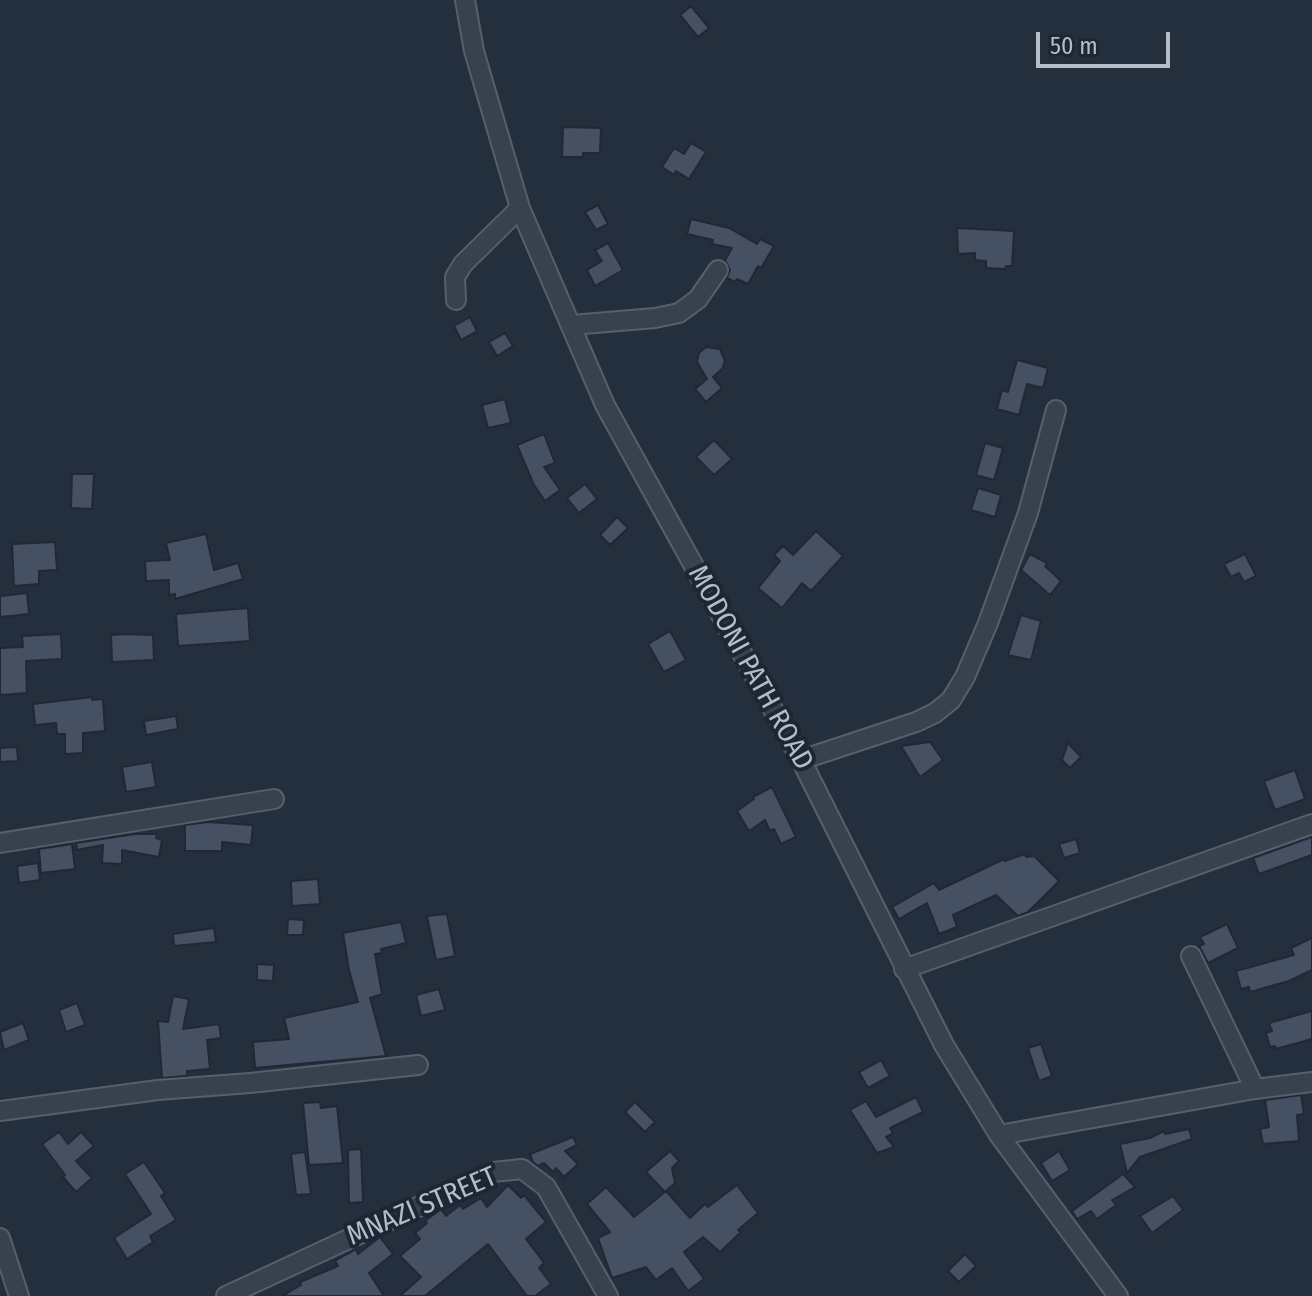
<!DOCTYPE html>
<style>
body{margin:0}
#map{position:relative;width:1312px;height:1296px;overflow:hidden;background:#242f3e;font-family:"Fira Sans Condensed",sans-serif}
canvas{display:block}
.scale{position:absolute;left:1036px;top:32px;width:134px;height:36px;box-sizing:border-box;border:4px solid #b4bcc9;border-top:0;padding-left:10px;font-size:24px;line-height:28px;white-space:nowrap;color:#b4bcc9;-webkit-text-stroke:6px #1d2633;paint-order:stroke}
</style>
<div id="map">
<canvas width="1312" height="1296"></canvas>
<div class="scale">50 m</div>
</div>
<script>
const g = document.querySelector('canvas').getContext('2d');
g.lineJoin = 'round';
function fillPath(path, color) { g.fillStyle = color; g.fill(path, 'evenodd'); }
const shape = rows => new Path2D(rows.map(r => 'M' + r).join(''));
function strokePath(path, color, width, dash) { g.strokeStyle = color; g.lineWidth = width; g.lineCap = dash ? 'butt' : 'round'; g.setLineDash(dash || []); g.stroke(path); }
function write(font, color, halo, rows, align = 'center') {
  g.font = font + ' "Fira Sans Condensed",sans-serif'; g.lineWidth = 8; g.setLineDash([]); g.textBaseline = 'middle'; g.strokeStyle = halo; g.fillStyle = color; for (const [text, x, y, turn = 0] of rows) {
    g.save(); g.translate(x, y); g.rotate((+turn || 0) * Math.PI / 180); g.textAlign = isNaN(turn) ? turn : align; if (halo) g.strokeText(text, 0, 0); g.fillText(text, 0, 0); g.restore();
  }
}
const building = shape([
 [691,6,709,28,698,37,680,15,691,6],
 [563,127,601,128,600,153,583,153,583,157,562,157,563,127],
 [691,143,706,152,689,179,676,171,674,175,662,167,674,148,684,154,691,143],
 [598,205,608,224,596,230,585,212,598,205],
 [691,219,729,228,757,244,760,239,774,246,761,268,758,266,748,284,737,279,735,282,727,278,730,270,725,260,732,248,712,244,713,240,687,234,691,219],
 [957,228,1014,231,1012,266,1006,266,1005,269,986,268,986,261,975,260,975,253,958,254,957,228],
 [608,243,623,270,595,286,587,270,602,261,595,250,608,243],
 [470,317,477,331,461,340,454,326,470,317],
 [505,333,513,346,497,356,489,342,505,333],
 [706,347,720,349,725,361,722,369,713,377,722,388,706,402,695,389,707,379,697,362,699,353,706,347],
 [1017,360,1048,368,1043,388,1027,384,1019,415,997,409,1002,390,1008,392,1017,360],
 [505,399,511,423,488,428,482,405,505,399],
 [544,434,555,463,544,467,560,490,545,501,534,485,517,445,544,434],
 [714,440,732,459,714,475,696,457,714,440],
 [985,443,1003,448,994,480,976,475,985,443],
 [72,474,94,474,92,509,71,508,72,474],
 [585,484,597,499,579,513,567,498,585,484],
 [978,488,1001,495,995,517,971,510,978,488],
 [617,517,628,528,610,545,600,535,617,517],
 [816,531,843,556,811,591,802,583,782,608,758,588,780,561,774,555,783,546,793,555,816,531],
 [206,534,214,570,238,563,243,579,175,599,175,594,169,595,169,580,146,581,145,561,170,560,166,543,206,534],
 [55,542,57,570,39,571,39,584,14,586,12,544,55,542],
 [1030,554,1047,563,1045,566,1061,581,1050,595,1021,570,1030,554],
 [1245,554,1256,576,1244,582,1239,573,1231,577,1224,564,1245,554],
 [27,593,29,614,0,617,0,596,27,593],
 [248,608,250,641,178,646,176,614,248,608],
 [1021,615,1041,621,1031,660,1008,655,1021,615],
 [670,631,686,660,664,672,648,644,670,631],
 [61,634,62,659,26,661,27,693,0,695,0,648,23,647,22,636,61,634],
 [126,634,153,635,154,660,112,662,111,635,126,634],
 [92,697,92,700,103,699,105,731,83,733,83,753,65,754,65,734,57,734,56,723,35,725,33,704,92,697],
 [176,716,178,729,146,735,144,721,176,716],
 [930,742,943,760,920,777,901,746,930,742],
 [1068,743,1081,757,1070,768,1062,760,1068,743],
 [17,747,18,761,0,762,0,748,17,747],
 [152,762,156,787,126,792,122,767,152,762],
 [1295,770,1305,799,1275,810,1264,781,1295,770],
 [772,787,796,837,781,844,774,829,770,831,765,820,749,831,737,811,754,799,753,797,772,787],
 [208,822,253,825,251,845,222,842,222,851,185,851,185,825,208,822],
 [135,834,157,834,156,838,162,840,159,857,122,850,122,864,102,863,103,845,77,850,76,843,135,834],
 [1312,837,1312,855,1259,874,1253,858,1312,837],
 [1076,839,1080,853,1064,858,1059,844,1076,839],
 [72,844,75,869,41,873,39,849,72,844],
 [1025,854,1026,857,1034,856,1059,881,1028,912,1018,916,996,895,953,915,957,927,939,934,927,903,899,919,892,907,934,883,939,890,1004,859,1005,861,1025,854],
 [38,863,40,880,19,883,17,866,38,863],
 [318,879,320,904,292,906,291,881,318,879],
 [447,914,455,956,436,960,427,916,447,914],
 [288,919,304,920,303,935,287,935,288,919],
 [401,922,406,943,381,949,382,953,375,954,382,994,370,998,386,1056,255,1068,253,1042,289,1039,284,1018,358,1002,349,970,343,933,401,922],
 [1227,924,1238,948,1208,963,1199,946,1204,944,1200,937,1227,924],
 [214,928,216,942,174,946,173,934,214,928],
 [1312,938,1312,970,1289,981,1250,992,1249,987,1241,989,1236,971,1294,955,1291,948,1312,938],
 [257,964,274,965,273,981,257,980,257,964],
 [439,989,445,1010,421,1016,416,995,439,989],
 [173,996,189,999,183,1029,219,1024,221,1038,207,1040,210,1069,187,1071,187,1076,162,1078,158,1021,168,1022,173,996],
 [77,1003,85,1025,66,1032,59,1010,77,1003],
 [1312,1011,1312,1039,1276,1049,1275,1046,1270,1047,1266,1033,1272,1031,1269,1023,1312,1011],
 [23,1023,29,1040,4,1050,0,1032,23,1023],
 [1041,1044,1052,1076,1039,1081,1028,1048,1041,1044],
 [881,1060,890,1076,868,1088,859,1072,881,1060],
 [1301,1095,1304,1114,1297,1115,1299,1141,1263,1144,1260,1129,1269,1127,1265,1100,1301,1095],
 [916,1097,923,1112,890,1128,893,1133,886,1137,894,1147,877,1153,850,1110,866,1101,876,1117,916,1097],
 [320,1102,321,1108,337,1106,343,1163,309,1165,303,1103,320,1102],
 [635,1102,655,1122,645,1132,625,1112,635,1102],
 [1189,1129,1192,1139,1140,1157,1127,1173,1120,1144,1150,1138,1164,1131,1165,1134,1189,1129],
 [59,1132,68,1144,81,1132,94,1146,76,1161,92,1178,76,1192,63,1177,65,1175,42,1144,59,1132],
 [573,1137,577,1145,565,1151,578,1164,564,1177,556,1168,553,1172,544,1163,538,1166,533,1162,530,1154,573,1137],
 [361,1149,363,1202,349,1203,348,1150,361,1149],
 [670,1151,679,1161,672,1168,675,1183,666,1191,690,1218,705,1204,708,1207,737,1185,758,1213,738,1230,741,1232,720,1252,703,1237,684,1252,704,1279,688,1291,672,1268,656,1280,646,1267,612,1278,598,1238,610,1232,587,1204,606,1187,634,1217,665,1192,646,1172,670,1151],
 [1059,1151,1070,1170,1052,1181,1041,1163,1059,1151],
 [305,1152,311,1194,296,1195,291,1154,305,1152],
 [144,1162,165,1193,161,1196,176,1220,150,1236,153,1242,127,1259,114,1238,151,1214,125,1174,144,1162],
 [1123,1174,1135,1187,1112,1200,1116,1205,1097,1219,1091,1211,1077,1219,1072,1211,1123,1174],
 [508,1185,521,1198,524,1195,546,1222,526,1239,544,1263,539,1268,551,1284,535,1296,527,1296,488,1244,425,1296,400,1296,421,1277,400,1256,420,1239,415,1233,427,1223,425,1221,441,1209,446,1216,460,1205,463,1209,481,1198,487,1207,508,1185],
 [1173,1196,1183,1210,1152,1233,1140,1216,1173,1196],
 [380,1237,393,1254,369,1273,384,1296,282,1296,301,1285,300,1282,338,1266,335,1261,356,1249,358,1254,380,1237],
 [965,1254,976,1266,959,1282,948,1271,965,1254]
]);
const street = shape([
 [465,0,474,51,520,208,605,405,801,760,944,1045,999,1135,1118,1296],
 [456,300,455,277,463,264,520,208],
 [572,325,655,318,679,313,698,299,718,270],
 [801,760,916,722,935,713,951,700,965,677,988,623,1028,513,1056,410],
 [0,843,274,799],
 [1191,956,1255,1089],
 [904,969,1312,824],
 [0,1111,158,1090,250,1083,418,1065],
 [999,1135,1255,1089,1312,1082],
 [0,1238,19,1296],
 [226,1296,493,1172,522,1169,546,1187,608,1296]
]);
const streetNames = [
 ["MODONI PATH ROAD",750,668,61],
 ["MNAZI STREET",422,1207,-23]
];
fillPath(building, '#455162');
strokePath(building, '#1f2835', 2);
strokePath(street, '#565f6c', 22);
strokePath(street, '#38414e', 18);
write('28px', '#b4bcc9', '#1d2633', streetNames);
</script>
